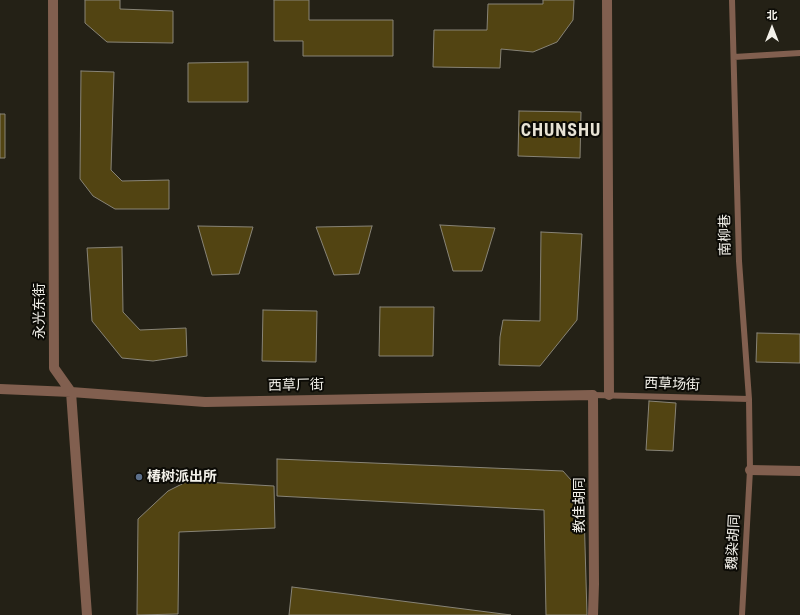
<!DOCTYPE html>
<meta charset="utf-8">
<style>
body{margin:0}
#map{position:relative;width:800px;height:615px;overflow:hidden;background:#242116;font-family:"Roboto Condensed","Noto Sans SC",sans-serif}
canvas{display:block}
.north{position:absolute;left:752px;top:8px;width:40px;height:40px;-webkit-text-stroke:3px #0c0b06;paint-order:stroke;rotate:0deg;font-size:11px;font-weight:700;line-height:16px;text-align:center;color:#f3f1ea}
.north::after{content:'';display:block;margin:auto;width:14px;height:18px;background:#f3f1ea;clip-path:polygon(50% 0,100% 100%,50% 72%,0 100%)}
</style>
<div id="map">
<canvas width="800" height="615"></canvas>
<div class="north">北</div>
</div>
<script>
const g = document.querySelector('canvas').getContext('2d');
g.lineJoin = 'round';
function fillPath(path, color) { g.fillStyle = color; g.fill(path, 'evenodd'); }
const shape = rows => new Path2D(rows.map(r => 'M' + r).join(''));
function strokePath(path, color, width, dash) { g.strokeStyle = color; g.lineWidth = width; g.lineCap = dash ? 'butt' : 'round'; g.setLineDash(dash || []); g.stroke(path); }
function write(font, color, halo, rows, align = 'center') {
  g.font = font + ' "Roboto Condensed","Noto Sans SC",sans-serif'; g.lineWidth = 4; g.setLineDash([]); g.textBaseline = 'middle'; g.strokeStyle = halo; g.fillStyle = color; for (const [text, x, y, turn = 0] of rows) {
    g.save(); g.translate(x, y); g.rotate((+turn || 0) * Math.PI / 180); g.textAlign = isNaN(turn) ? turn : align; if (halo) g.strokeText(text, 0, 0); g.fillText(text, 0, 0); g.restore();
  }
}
const building = shape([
 [85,0,120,0,120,9,173,11,173,43,107,42,85,23,85,0],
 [274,0,309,0,309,20,393,20,393,56,303,56,303,41,274,41,274,0],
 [543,0,574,0,573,20,557,42,533,52,501,49,500,68,433,67,434,30,487,30,488,4,543,4,543,0],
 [248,62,248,102,188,102,188,63,248,62],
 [81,71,114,72,111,170,122,181,169,180,169,209,115,209,93,196,80,179,81,71],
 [519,111,581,112,580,158,518,156,519,111],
 [0,114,5,114,5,158,0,158,0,114],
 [440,225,495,228,482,271,453,271,440,225],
 [198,226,253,227,239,274,212,275,198,226],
 [372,226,359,274,334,275,316,227,372,226],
 [541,232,582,234,577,320,540,366,499,365,500,337,503,320,540,321,541,232],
 [122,247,123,312,140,330,186,328,187,356,153,361,122,358,92,321,87,248,122,247],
 [380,307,434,307,433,356,379,356,380,307],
 [263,310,317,311,316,362,262,361,263,310],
 [757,333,800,334,800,363,756,362,757,333],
 [649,401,676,403,673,451,646,450,649,401],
 [277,459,563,471,579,489,584,511,587,615,546,615,544,510,277,496,277,459],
 [188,481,274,486,275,528,179,532,178,614,137,615,138,519,168,491,188,481],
 [292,587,511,615,289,615,292,587]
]);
const lane = shape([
 [732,0,739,261,749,399,750,470,742,615],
 [734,57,800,53],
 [593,395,749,399]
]);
const street = shape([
 [53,0,54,368,71,392,87,615],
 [607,0,609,395],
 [0,389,71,392,205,402,593,395,594,584,593,615],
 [750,470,800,471]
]);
const markers = [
 [139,477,4,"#5c6f8a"]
];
const streetNames = [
 ["南柳巷",726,235,-91],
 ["永光东街",40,311,-90],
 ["西草场街",672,385,2],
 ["西草厂街",296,386,-1],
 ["教佳胡同",580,505,-90],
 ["魏染胡同",734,542,-87]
];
const poiNames = [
 ["椿树派出所",147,477]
];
const districtNames = [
 ["CHUNSHU",561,131]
];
fillPath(building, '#524412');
strokePath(building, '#888477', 1);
strokePath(lane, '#815f4f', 6);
strokePath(street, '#815f4f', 10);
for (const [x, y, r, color] of markers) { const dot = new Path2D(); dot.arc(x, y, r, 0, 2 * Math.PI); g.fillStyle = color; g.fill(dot); strokePath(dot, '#0c0b06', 1.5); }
write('14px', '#f3f1ea', '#0c0b06', streetNames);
write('bold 14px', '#f3f1ea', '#0c0b06', poiNames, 'left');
g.letterSpacing = '1px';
write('bold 18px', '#e7e2d4', '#0c0b06', districtNames);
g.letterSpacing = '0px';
</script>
